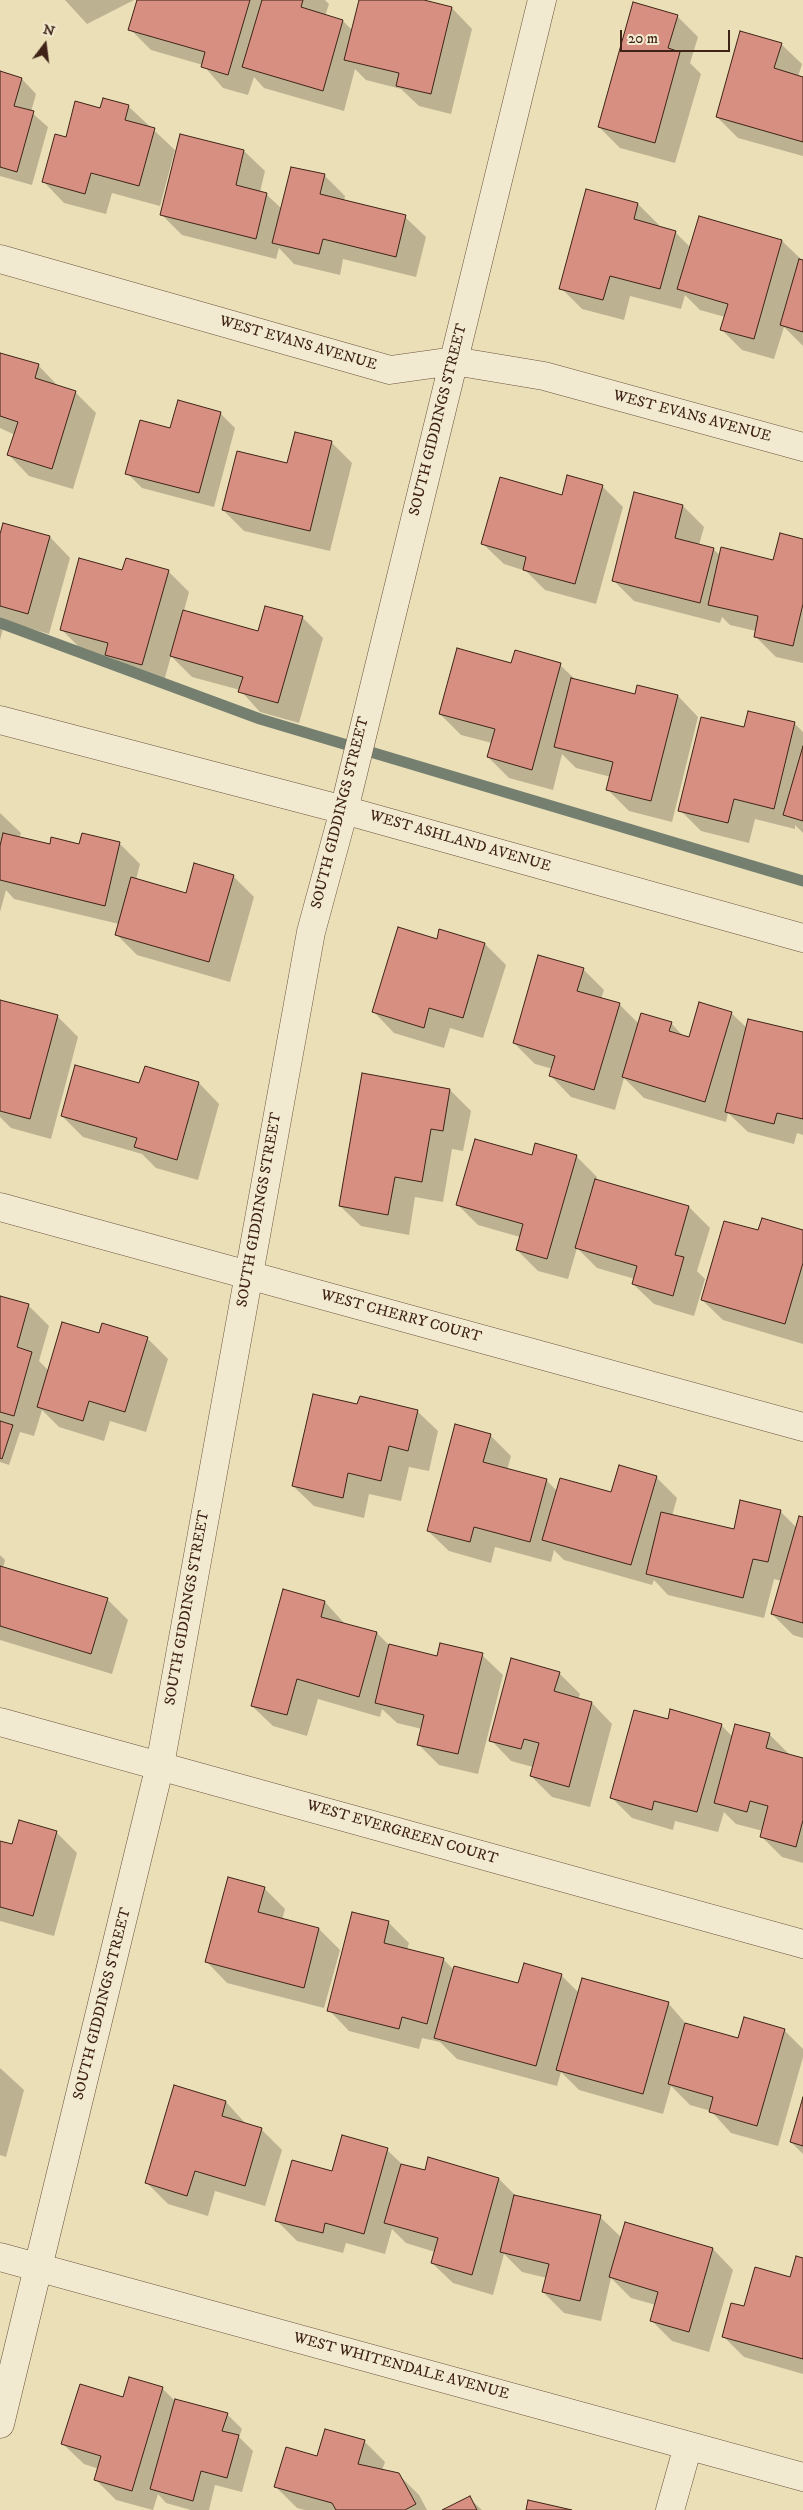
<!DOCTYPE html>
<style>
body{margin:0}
#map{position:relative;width:803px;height:2510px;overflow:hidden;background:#ebdfb7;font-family:"IM FELL DW Pica",serif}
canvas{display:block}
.north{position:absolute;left:20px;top:20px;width:50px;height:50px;-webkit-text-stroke:4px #f2ead0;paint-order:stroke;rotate:15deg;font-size:14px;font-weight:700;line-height:20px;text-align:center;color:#3f2317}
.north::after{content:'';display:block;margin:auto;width:18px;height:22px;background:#3f2317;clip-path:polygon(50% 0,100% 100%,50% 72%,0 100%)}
.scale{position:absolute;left:620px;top:30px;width:110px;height:22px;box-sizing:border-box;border:2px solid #3f2317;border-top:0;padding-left:6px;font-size:15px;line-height:18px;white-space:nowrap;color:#3f2317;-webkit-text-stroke:4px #f2ead0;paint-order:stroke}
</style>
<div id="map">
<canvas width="803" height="2510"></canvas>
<div class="north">N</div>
<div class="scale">20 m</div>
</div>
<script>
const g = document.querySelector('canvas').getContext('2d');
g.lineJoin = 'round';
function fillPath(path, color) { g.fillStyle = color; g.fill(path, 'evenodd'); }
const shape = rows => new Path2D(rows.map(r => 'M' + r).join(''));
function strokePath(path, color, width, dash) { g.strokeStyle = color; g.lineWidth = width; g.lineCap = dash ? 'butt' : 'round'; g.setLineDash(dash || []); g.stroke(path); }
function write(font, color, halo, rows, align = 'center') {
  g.font = font + ' "IM FELL DW Pica",serif'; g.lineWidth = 5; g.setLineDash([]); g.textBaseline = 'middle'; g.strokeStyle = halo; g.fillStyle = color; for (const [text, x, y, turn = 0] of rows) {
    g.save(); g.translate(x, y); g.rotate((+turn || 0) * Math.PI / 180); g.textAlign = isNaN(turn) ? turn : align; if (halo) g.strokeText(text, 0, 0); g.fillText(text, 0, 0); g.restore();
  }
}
const shadow = shape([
 [65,0,134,0,87,24],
 [138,0,325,0,329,4,325,16,343,21,353,31,360,0,419,0,452,8,472,29,451,114,419,106,401,89,366,80,355,69,344,111,264,88,254,77,248,95,223,88,203,65,151,50,130,29],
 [677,16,698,37,690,63,701,74,675,163,620,148,599,127],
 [781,44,802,64,798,77,803,78,803,156,738,138,717,117],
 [0,73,22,79,36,94,31,112,48,127,32,185,0,176],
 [128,106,175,150,160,206,112,193,106,214,64,203,44,182,66,138],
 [244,151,265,171,260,192,266,194,282,209,324,175,345,196,344,201,405,217,426,237,416,277,343,259,340,275,294,264,279,248,276,259,182,235,162,215],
 [587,190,638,204,659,225,658,227,675,232,691,248,782,241,803,261,803,346,784,327,774,359,742,350,721,329,725,317,700,310,685,295,681,309,630,296,624,320,582,309,561,288],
 [0,354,38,365,59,387,75,392,96,413,73,489,29,476,9,455,15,435,0,428],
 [220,413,235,428,214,507,142,488,127,473,171,430],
 [331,442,352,463,330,551,244,531,223,510,288,464],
 [602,486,623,507,596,604,545,590,526,571,504,564,483,544,563,497],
 [683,506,704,527,699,545,713,549,721,556,774,561,803,540,803,663,776,657,755,636,756,631,730,625,722,617,720,623,634,601,613,580],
 [50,537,70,558,49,634,5,621,0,640,0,538],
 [168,571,189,592,184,611,258,632,302,617,323,638,299,723,260,712,240,690,192,677,171,656,163,685,127,675,111,658,82,650,61,629,123,572],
 [512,665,560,665,577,681,635,696,678,696,698,717,672,822,629,811,608,790,611,777,576,768,562,754,553,790,509,778,488,757,492,743,461,735,440,714],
 [794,723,803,732,803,833,795,825,795,829,755,819,749,843,701,831,680,810,744,728],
 [0,813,21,833,19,838,51,846,119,843,140,864,136,880,187,895,233,876,254,897,230,982,137,955,116,934,119,924,14,899,6,890,0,912],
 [440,931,485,944,506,965,483,1038,450,1028,444,1048,394,1033,374,1012,438,941],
 [583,969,604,990,601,999,619,1004,639,1024,671,1023,685,1038,690,1039,731,1013,747,1028,803,1034,803,1135,797,1133,794,1144,748,1132,728,1113,726,1122,644,1098,624,1078,615,1110,571,1097,551,1076,553,1069,535,1064,514,1043],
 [0,1001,57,1016,78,1037,51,1139,11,1128,0,1117],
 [364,1075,450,1090,471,1111,463,1151,452,1149,443,1202,415,1197,409,1235,361,1226,340,1206],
 [199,1083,219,1104,198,1180,156,1168,142,1154,83,1137,62,1116,140,1085],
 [576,1156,597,1177,596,1181,689,1207,710,1228,697,1271,705,1279,694,1316,654,1304,633,1284,635,1279,597,1268,577,1248,568,1279,538,1271,517,1250,520,1237,478,1225,457,1204,532,1157],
 [803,1231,803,1344,723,1320,702,1300,759,1232],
 [0,1297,28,1305,49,1326,39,1361,49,1371,100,1335,147,1338,168,1359,146,1432,110,1421,104,1441,59,1427,42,1410,34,1436,20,1432,9,1465,0,1462],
 [358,1406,417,1411,438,1431,429,1471,409,1467,401,1501,369,1494,364,1518,314,1506,293,1486],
 [490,1435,511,1456,507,1470,546,1480,557,1491,612,1494,656,1477,677,1498,672,1516,735,1531,780,1511,797,1528,803,1519,803,1638,793,1635,772,1614,782,1581,774,1579,764,1618,668,1595,654,1580,652,1585,564,1560,554,1550,551,1562,495,1547,491,1563,449,1551,428,1531],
 [0,1555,5,1560,3,1568,107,1599,128,1620,112,1674,0,1640],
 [284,1591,325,1602,345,1624,377,1633,390,1646,438,1657,482,1655,503,1675,478,1774,439,1765,418,1744,422,1729,397,1723,382,1709,380,1717,318,1699,307,1736,273,1726,252,1706],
 [559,1673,580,1694,578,1699,592,1703,612,1724,590,1807,552,1797,531,1776,533,1767,511,1761,491,1740],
 [668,1721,721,1725,733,1737,769,1734,790,1755,803,1759,803,1863,782,1857,761,1836,763,1831,736,1824,724,1812,718,1832,675,1821,673,1830,632,1818,611,1797],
 [56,1832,77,1853,54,1936,0,1921,0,1842,13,1846],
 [264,1888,285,1909,282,1920,319,1929,340,1950,324,2008,227,1983,207,1962],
 [388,1922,409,1943,407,1950,443,1959,454,1970,519,1985,561,1975,579,1993,668,2003,688,2026,739,2040,784,2030,803,2049,803,2057,778,2146,731,2133,711,2111,690,2105,671,2086,663,2114,579,2090,561,2072,557,2086,457,2059,440,2042,422,2038,419,2049,349,2031,329,2010],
 [0,2068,24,2090,6,2157,0,2155],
 [803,2101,803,2154,791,2142],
 [226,2102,246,2124,261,2129,282,2150,265,2206,215,2191,208,2216,168,2204,147,2183],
 [387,2150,404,2166,425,2172,499,2179,517,2197,600,2217,622,2238,713,2249,733,2270,709,2352,672,2341,651,2320,656,2305,631,2298,611,2278,601,2321,564,2313,543,2292,547,2278,522,2272,504,2254,493,2295,453,2283,432,2263,435,2252,406,2243,392,2229,385,2254,346,2243,343,2253,297,2241,276,2220,332,2173],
 [803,2260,803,2374,744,2357,723,2336,744,2307,791,2278],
 [162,2388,176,2402,227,2414,242,2429,239,2437,253,2451,242,2492,215,2485,209,2510,191,2510,166,2503,158,2494,153,2510,116,2500,95,2479,99,2469,84,2464,63,2444,124,2399],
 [364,2441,385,2462,382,2470,398,2474,419,2495,427,2510,305,2510,297,2508,276,2487,318,2458],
 [469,2498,482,2510,445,2510]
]);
const stream = shape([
 [0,623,260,719,803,881]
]);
const building = shape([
 [137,0,250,0,228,75,201,67,205,52,128,30,137,0],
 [262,0,303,0,301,7,343,20,323,91,242,67,262,0],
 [359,0,424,0,452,7,431,94,396,86,399,73,344,60,359,0],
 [633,2,678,15,668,48,680,52,655,143,598,127,633,2],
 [740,31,782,43,774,68,803,77,803,142,716,117,740,31],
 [0,71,22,78,14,106,34,111,17,172,0,167,0,71],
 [103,98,129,105,125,120,155,128,139,186,91,173,85,194,42,182,55,134,66,137,75,101,100,108,103,98],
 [180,134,244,150,236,185,267,193,256,239,160,215,180,134],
 [291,167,325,174,320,194,406,215,396,257,323,239,319,254,272,243,291,167],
 [586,189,638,203,634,219,676,231,660,289,610,276,603,300,559,289,586,189],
 [699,216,782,240,754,339,720,330,728,304,677,289,699,216],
 [799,259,803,260,803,332,780,325,799,259],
 [0,353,39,364,35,378,76,391,52,469,7,455,18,422,0,416,0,353],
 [178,400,221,412,199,493,125,474,140,420,170,428,178,400],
 [295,432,332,441,310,531,222,510,237,451,287,463,295,432],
 [567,475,603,485,575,584,523,570,526,557,481,544,500,477,562,495,567,475],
 [634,492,683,505,675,538,714,548,700,603,612,581,634,492],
 [3,523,50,536,28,614,0,606,0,534,3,523],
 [780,533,803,539,803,604,793,646,754,637,758,616,708,605,721,547,773,560,780,533],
 [79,558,122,570,126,558,169,570,142,665,105,655,108,643,60,630,79,558],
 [265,606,303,616,278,703,238,692,243,677,170,656,183,610,258,631,265,606],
 [457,648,511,663,515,650,561,663,532,770,487,757,495,729,439,714,457,648],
 [571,678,635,694,637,685,678,695,651,801,606,790,613,762,554,747,571,678],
 [748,711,795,722,774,809,734,799,728,823,678,811,701,717,744,727,748,711],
 [803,746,803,821,783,815,803,746],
 [3,833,50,844,51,837,79,844,82,833,120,842,105,906,0,880,0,846,3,833],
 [194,863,234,875,209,962,115,935,131,877,186,893,194,863],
 [398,927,437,939,439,929,485,943,463,1018,429,1008,424,1028,372,1012,398,927],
 [538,955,584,968,577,991,620,1003,594,1090,549,1076,555,1056,513,1043,538,955],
 [0,1000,58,1015,30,1119,0,1111,0,1000],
 [699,1002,732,1012,705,1102,622,1077,641,1013,672,1022,669,1031,689,1037,699,1002],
 [748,1019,803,1032,803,1119,777,1113,774,1124,725,1112,748,1019],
 [75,1065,139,1083,145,1066,199,1082,177,1160,134,1147,137,1138,61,1116,75,1065],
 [362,1073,450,1089,443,1131,431,1129,422,1182,395,1177,388,1215,339,1206,362,1073],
 [475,1139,532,1155,535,1143,577,1155,547,1259,516,1250,523,1224,456,1205,475,1139],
 [595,1179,689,1206,675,1255,684,1257,673,1296,632,1284,637,1266,575,1248,595,1179],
 [762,1218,803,1230,803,1263,785,1324,701,1300,724,1221,758,1230,762,1218],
 [0,1296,29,1304,17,1347,32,1352,14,1416,0,1412,0,1296],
 [62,1322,99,1333,102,1323,148,1337,125,1412,89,1401,83,1421,37,1407,62,1322],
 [313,1394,357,1404,360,1396,418,1410,408,1451,389,1446,381,1481,348,1473,343,1498,292,1486,313,1394],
 [0,1421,13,1425,2,1459,0,1458,0,1421],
 [455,1424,491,1434,483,1462,547,1479,530,1542,474,1527,470,1542,427,1531,455,1424],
 [619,1465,657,1476,631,1565,542,1540,560,1478,611,1492,619,1465],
 [740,1500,781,1510,768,1562,753,1559,743,1598,646,1574,661,1512,734,1529,740,1500],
 [799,1516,803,1517,803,1623,771,1614,799,1516],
 [0,1566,108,1598,91,1654,0,1626,0,1566],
 [283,1589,325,1601,321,1617,377,1632,359,1697,297,1679,287,1715,251,1706,283,1589],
 [440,1643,483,1653,458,1754,417,1745,424,1715,375,1703,389,1644,437,1656,440,1643],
 [511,1658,560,1672,554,1691,592,1702,569,1787,530,1776,539,1743,524,1739,521,1749,489,1741,511,1658],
 [670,1709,722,1724,697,1812,654,1801,652,1810,610,1798,634,1710,668,1719,670,1709],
 [735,1724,770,1733,766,1748,803,1758,803,1820,796,1847,760,1837,768,1806,750,1801,747,1812,714,1803,735,1724],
 [19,1820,57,1831,33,1916,0,1907,0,1841,12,1844,19,1820],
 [228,1877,265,1887,258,1912,319,1928,304,1988,205,1962,228,1877],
 [352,1912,389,1921,384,1943,444,1958,427,2024,402,2017,399,2029,327,2011,352,1912],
 [524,1963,562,1974,536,2066,434,2038,454,1966,518,1983,524,1963],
 [582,1978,669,2002,643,2094,556,2070,582,1978],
 [744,2017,785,2029,757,2126,709,2112,713,2097,668,2084,685,2023,738,2038,744,2017],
 [174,2085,226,2101,222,2116,262,2128,245,2186,195,2171,187,2196,145,2183,174,2085],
 [803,2097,803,2146,790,2142,803,2097],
 [342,2135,388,2148,364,2234,325,2223,323,2233,275,2221,292,2160,332,2171,342,2135],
 [428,2157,499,2178,472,2275,431,2263,438,2238,384,2223,401,2164,425,2170,428,2157],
 [514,2195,601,2215,580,2301,542,2292,549,2264,500,2252,514,2195],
 [625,2222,713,2248,689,2332,650,2321,658,2292,609,2277,625,2222],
 [796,2256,803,2258,803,2359,722,2337,731,2303,744,2306,755,2267,790,2277,796,2256],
 [129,2377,163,2387,132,2491,94,2480,101,2456,61,2444,80,2384,123,2397,129,2377],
 [175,2399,228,2413,222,2431,239,2435,227,2478,201,2471,193,2501,150,2489,175,2399],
 [325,2429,365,2440,358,2464,399,2473,416,2504,405,2510,336,2510,332,2503,274,2487,286,2447,317,2456,325,2429],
 [470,2496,477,2510,442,2510,470,2496],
 [528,2500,572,2510,526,2510,528,2500]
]);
const minor = shape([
 [0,259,390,370,454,361,544,376,803,447],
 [0,720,344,810,803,938],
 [0,1207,803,1427],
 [0,1722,803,1944],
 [0,2257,803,2477],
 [0,2424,160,1765,311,932,344,810,542,0],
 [670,2510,688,2446]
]);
const streetNames = [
 ["WEST EVANS AVENUE",298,344,16],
 ["WEST EVANS AVENUE",692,417,15],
 ["SOUTH GIDDINGS STREET",439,420,-76],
 ["SOUTH GIDDINGS STREET",341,813,-76],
 ["WEST ASHLAND AVENUE",460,842,16],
 ["SOUTH GIDDINGS STREET",260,1210,-80],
 ["WEST CHERRY COURT",401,1317,15],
 ["SOUTH GIDDINGS STREET",188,1608,-80],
 ["WEST EVERGREEN COURT",402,1833,16],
 ["SOUTH GIDDINGS STREET",103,2004,-76],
 ["WEST WHITENDALE AVENUE",401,2367,15]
];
fillPath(shadow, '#0003');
strokePath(stream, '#747f70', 11);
fillPath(building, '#d68f80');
strokePath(building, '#3f2317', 1);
strokePath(minor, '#6a523f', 29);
strokePath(minor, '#f2ead0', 28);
write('15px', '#3f2317', '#f2ead0', streetNames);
</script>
